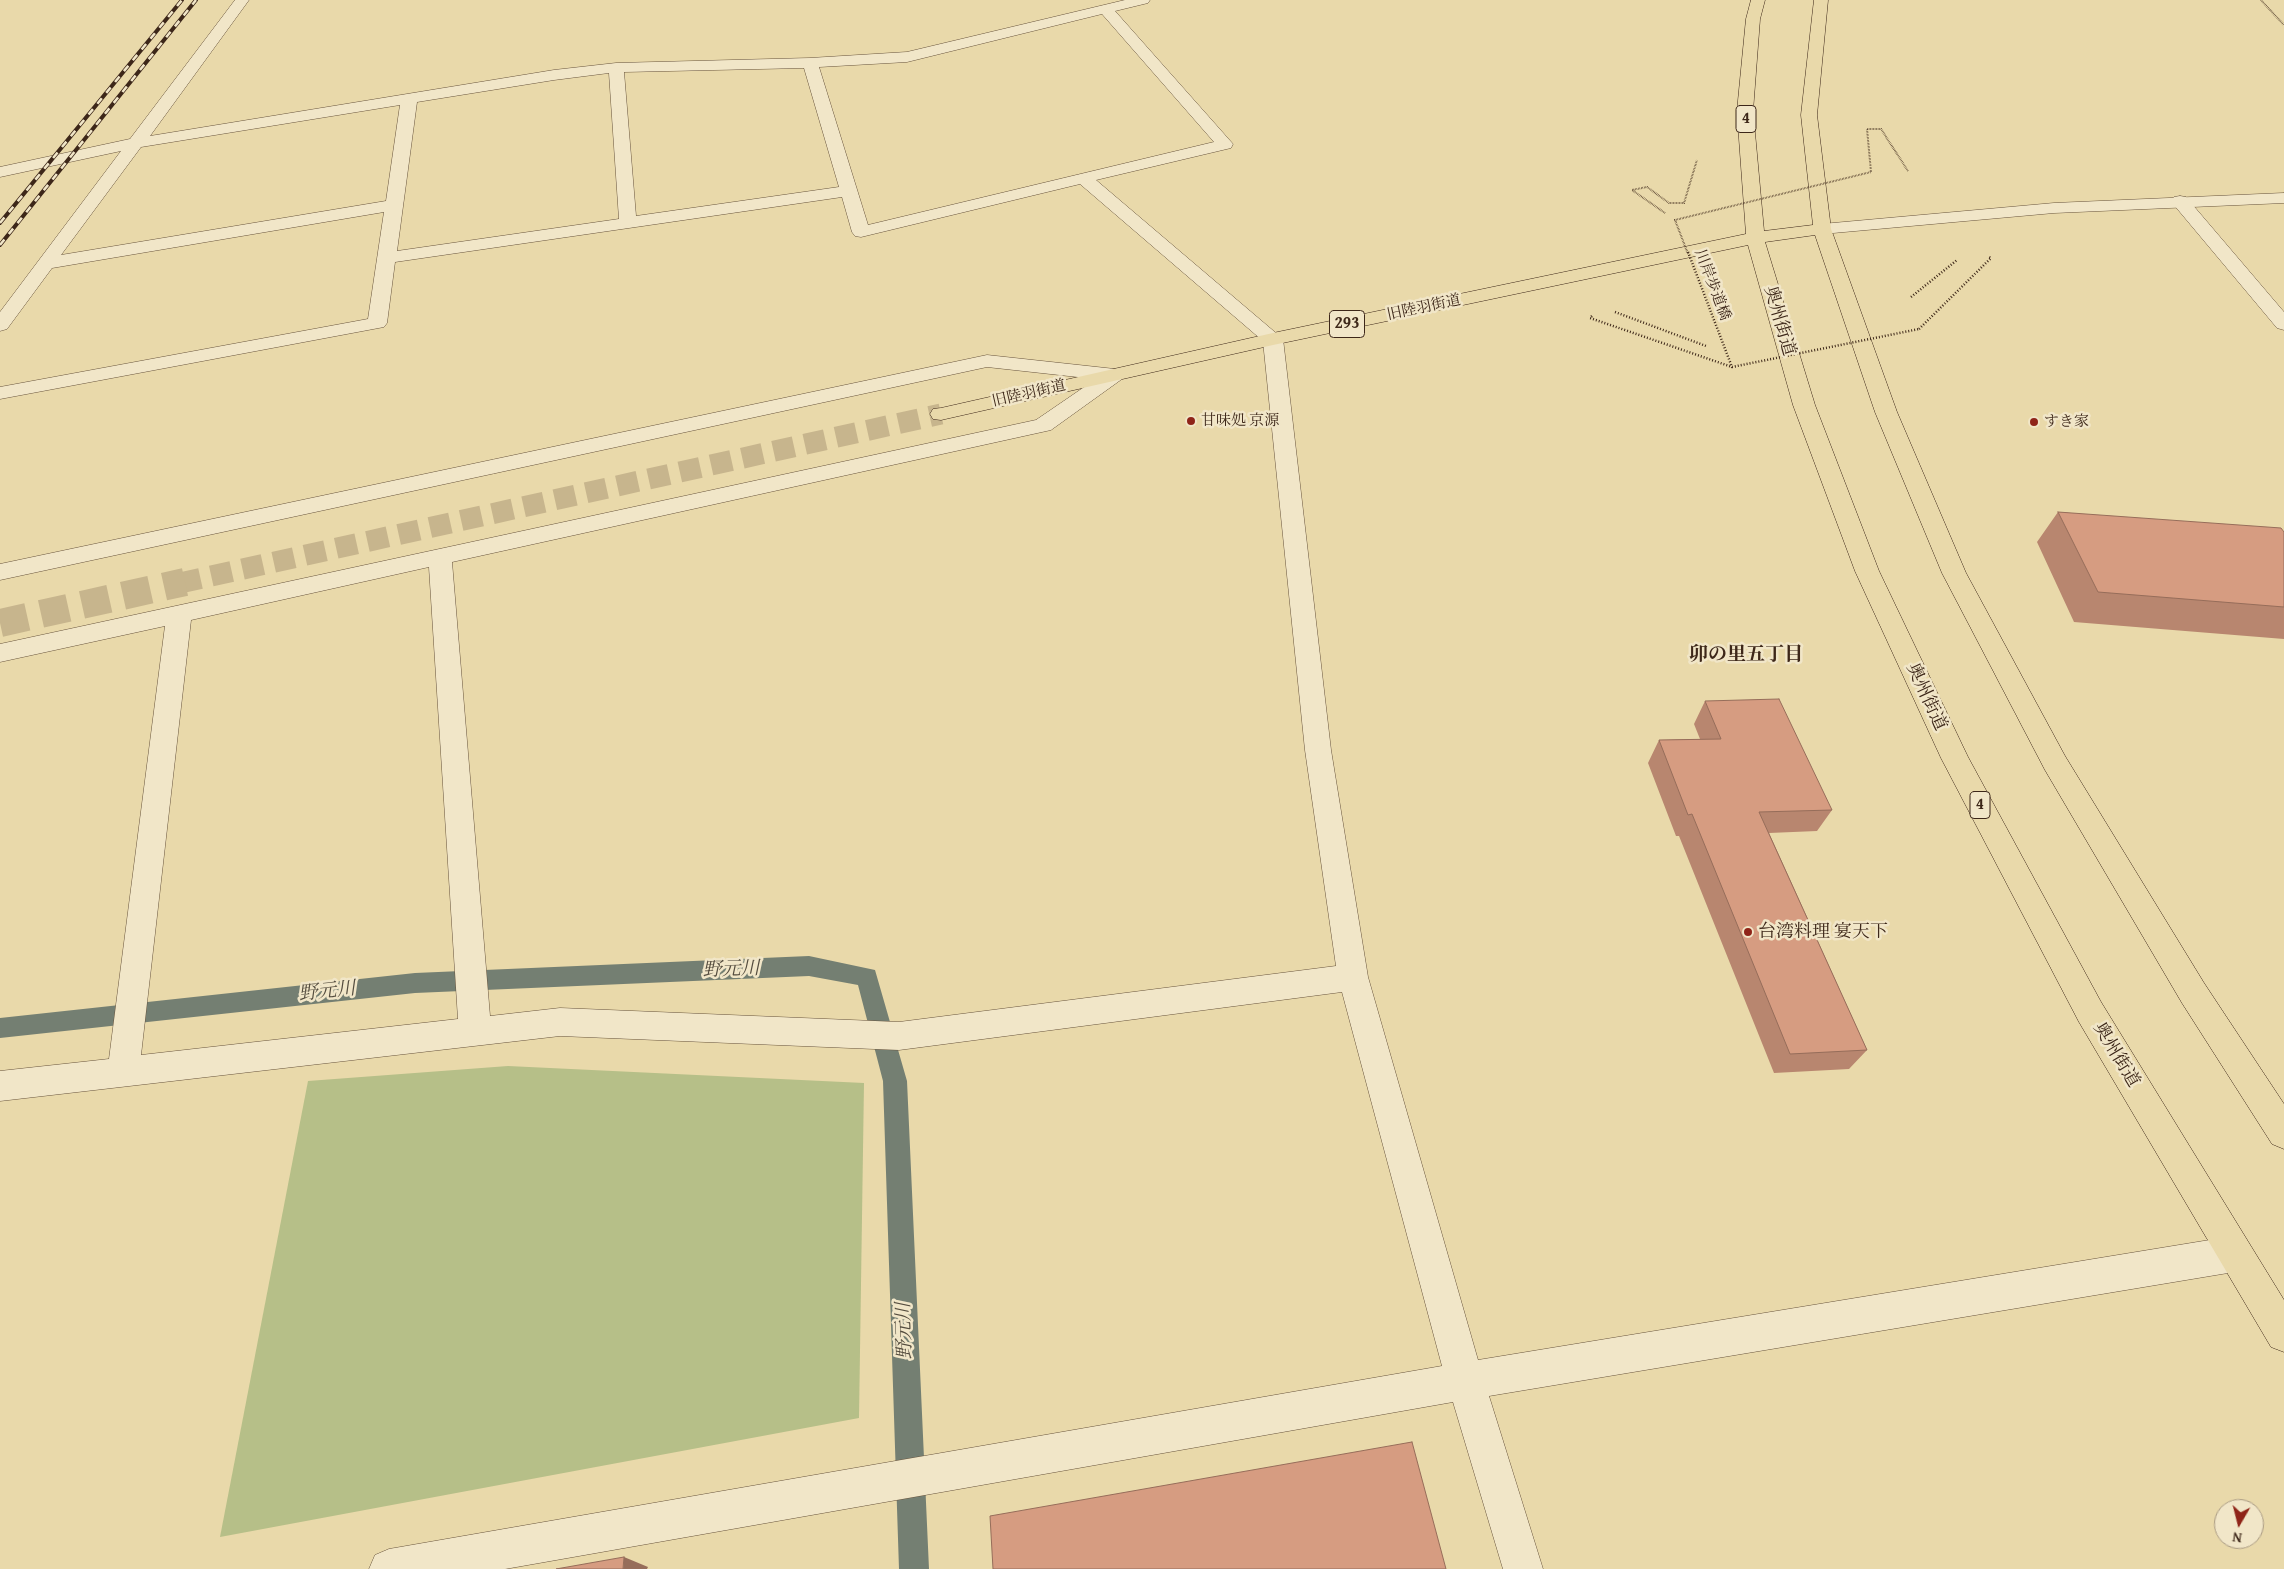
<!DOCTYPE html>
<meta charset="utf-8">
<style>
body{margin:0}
#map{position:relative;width:2284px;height:1569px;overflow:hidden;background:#e9d9aa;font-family:"Gentium Book Plus",serif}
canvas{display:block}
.north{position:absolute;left:2214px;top:1499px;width:50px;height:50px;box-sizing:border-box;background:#f1e6c8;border:1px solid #a99a82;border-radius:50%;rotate:188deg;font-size:14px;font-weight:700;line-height:20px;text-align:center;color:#3d2719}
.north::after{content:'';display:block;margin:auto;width:18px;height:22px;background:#8f2418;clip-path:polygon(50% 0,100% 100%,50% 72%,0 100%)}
</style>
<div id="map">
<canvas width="2284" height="1569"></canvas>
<div class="north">N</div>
</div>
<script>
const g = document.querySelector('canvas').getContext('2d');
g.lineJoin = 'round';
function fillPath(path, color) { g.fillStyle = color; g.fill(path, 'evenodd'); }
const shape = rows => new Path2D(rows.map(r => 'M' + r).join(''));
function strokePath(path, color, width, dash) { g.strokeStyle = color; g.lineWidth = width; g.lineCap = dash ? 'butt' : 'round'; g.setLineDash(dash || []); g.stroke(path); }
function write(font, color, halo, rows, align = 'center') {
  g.font = font + ' "Gentium Book Plus","Noto Serif JP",serif'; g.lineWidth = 5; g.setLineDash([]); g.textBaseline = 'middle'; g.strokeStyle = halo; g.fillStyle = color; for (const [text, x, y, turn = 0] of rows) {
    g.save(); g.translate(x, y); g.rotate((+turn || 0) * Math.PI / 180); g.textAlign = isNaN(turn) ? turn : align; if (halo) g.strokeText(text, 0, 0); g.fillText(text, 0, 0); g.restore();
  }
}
const green = shape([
 [508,1066,864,1083,859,1418,220,1537,308,1081]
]);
const stream = shape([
 [809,956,875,970,907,1081,929,1569,899,1569,883,1081,858,985,809,976,415,993,0,1038,0,1018,415,973,809,956]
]);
const trunkTunnelFar1 = shape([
 [180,583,941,414]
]);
const trunkTunnel = shape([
 [0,623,185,582]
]);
const pathFar1 = shape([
 [2261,0,2284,25],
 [1871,172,1867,129,1881,129,1908,171],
 [1665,213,1632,190,1647,187,1669,203,1684,203,1697,160]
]);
const path = shape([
 [1911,297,1957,260],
 [1615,312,1706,346],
 [1592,316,1590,318,1732,367],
 [1919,329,1991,258,1989,257]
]);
const minor = shape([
 [235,0,249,0,150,136,554,70,616,63,810,58,907,52,1125,0,1150,0,1148,3,1115,11,1233,144,1231,148,1096,180,1283,339,1331,750,1368,977,1478,1360,2234,1236,2247,1241,2252,1254,2247,1267,2234,1272,1489,1396,1543,1569,1503,1569,1453,1402,505,1569,369,1569,375,1555,389,1549,1442,1366,1342,992,899,1050,560,1036,0,1101,0,1071,109,1059,165,626,0,662,0,644,1036,420,1096,379,987,367,0,580,0,564,987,355,1115,369,1122,371,1125,375,1122,379,1051,430,452,562,490,1016,560,1008,899,1022,1336,966,1305,750,1263,341,1080,184,861,237,855,236,852,232,842,197,395,262,387,323,384,327,0,399,0,387,368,319,384,212,52,268,7,329,0,331,0,312,121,151,0,177,0,167,130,139,235,0],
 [1102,14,1214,142,868,225,819,67,907,62,1102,14],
 [804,68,839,187,636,216,624,72,804,68],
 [609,73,619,219,397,251,417,102,554,80,609,73],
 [400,105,386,201,61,255,141,147,400,105],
 [429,567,458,1019,141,1055,191,620,429,567],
 [2180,196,2186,197,2284,312,2284,330,2277,328,2174,205,2171,201,2174,197,2180,196]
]);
const tertiary = shape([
 [2284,193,2284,203,2054,213,1822,234,1816,233,1813,229,1816,225,1822,224,2054,203,2284,193]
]);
const trunk = shape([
 [1751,0,1765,0,1760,19,1753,111,1764,231,1813,225,1801,115,1814,0,1828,0,1817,115,1831,229,1897,412,1966,573,2065,756,2204,983,2284,1104,2284,1149,2272,1144,2182,1003,2045,770,1942,573,1875,412,1815,235,1765,242,1815,405,1879,571,1968,757,2101,1002,2284,1300,2284,1352,2271,1347,2079,1022,1941,758,1855,571,1793,405,1748,245,1273,345,941,420,933,419,930,414,933,409,941,408,1273,333,1746,234,1737,111,1746,19,1751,0]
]);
const rail = shape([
 [0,223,182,0],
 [0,245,196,0]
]);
const pathBridgeFar1 = shape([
 [1688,254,1675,220,1871,172]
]);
const pathBridge = shape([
 [1688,252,1732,367,1919,329]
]);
const wall = shape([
 [2058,512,2284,532,2284,639,2074,622,2037,542],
 [1705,701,1832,810,1817,831,1769,833,1867,1050,1849,1069,1774,1073,1679,836,1676,836,1648,763,1659,740,1700,739,1694,724]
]);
const shadedWall = shape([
 [624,1557,648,1567,647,1569,623,1569]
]);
const building = shape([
 [2058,512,2281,528,2284,532,2284,607,2098,592,2058,512],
 [1779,699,1832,810,1759,812,1867,1050,1790,1054,1692,814,1688,815,1659,740,1721,739,1705,701,1779,699],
 [1412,1442,1446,1569,993,1569,990,1516,1412,1442],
 [624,1557,623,1569,556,1569,624,1557]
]);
const markers = [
 [1191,421,5,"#8f2418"],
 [2034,422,5,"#8f2418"],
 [1748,932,5,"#8f2418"]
];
const farStreetnames = [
 ["川岸歩道橋",1712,285,69],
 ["旧陸羽街道",1424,308,-12],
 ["旧陸羽街道",1029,394,-13]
];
const farPoinames = [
 ["甘味処 京源",1201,421],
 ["すき家",2044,422]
];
const shields = [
 [1746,119,20],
 [1347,324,35],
 [1980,805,20]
];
const shieldNames = [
 ["4",1746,119],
 ["293",1347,324],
 ["4",1980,805]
];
const streetNames = [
 ["奥州街道",1779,321,74],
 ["奥州街道",1926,697,65],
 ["奥州街道",2116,1055,59]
];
const poiNames = [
 ["台湾料理 宴天下",1758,932]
];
const neighbourhoodNames = [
 ["卯の里五丁目",1746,655]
];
const waterNames = [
 ["野元川",731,970,-2],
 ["野元川",327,992,-6],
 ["野元川",905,1331,-92]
];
fillPath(green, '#b6bf88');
fillPath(stream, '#747f72');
strokePath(trunkTunnelFar1, '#c7b58d', 21, [21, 11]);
strokePath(trunkTunnel, '#c7b58d', 28, [28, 14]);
strokePath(minor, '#68543d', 1);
strokePath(tertiary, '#68543d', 1);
strokePath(trunk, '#3d2719', 1);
strokePath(pathFar1, '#3d2719', 2, [0.5, 1]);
strokePath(path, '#3d2719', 2.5, [1, 2]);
fillPath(minor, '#f1e6c8');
fillPath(tertiary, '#f1e6c8');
fillPath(trunk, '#e9d9aa');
strokePath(rail, '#3d2719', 4);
strokePath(rail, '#f1e6c8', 2.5, [7]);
strokePath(pathBridgeFar1, '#3d2719', 2, [0.5, 1]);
strokePath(pathBridge, '#3d2719', 2.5, [1, 2]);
fillPath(wall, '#b8866f');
fillPath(shadedWall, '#966d5a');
fillPath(building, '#d69c81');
strokePath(building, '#966d5a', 1);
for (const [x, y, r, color] of markers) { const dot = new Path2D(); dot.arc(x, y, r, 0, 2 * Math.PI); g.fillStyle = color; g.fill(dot); strokePath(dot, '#f1e6c8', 2); }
write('15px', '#3d2719', '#f1e6c8', farStreetnames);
write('15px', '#3d2719', '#f1e6c8', farPoinames, 'left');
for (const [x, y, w] of shields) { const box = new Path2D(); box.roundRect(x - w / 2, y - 13.5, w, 27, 4); g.fillStyle = '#f1e6c8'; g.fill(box); strokePath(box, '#3d2719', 1); }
write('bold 16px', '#3d2719', null, shieldNames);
write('18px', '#3d2719', '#f1e6c8', streetNames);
write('18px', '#3d2719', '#f1e6c8', poiNames, 'left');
write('bold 19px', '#3d2719', '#f1e6c8', neighbourhoodNames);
write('italic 19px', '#544c3e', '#f1e6c8', waterNames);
</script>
